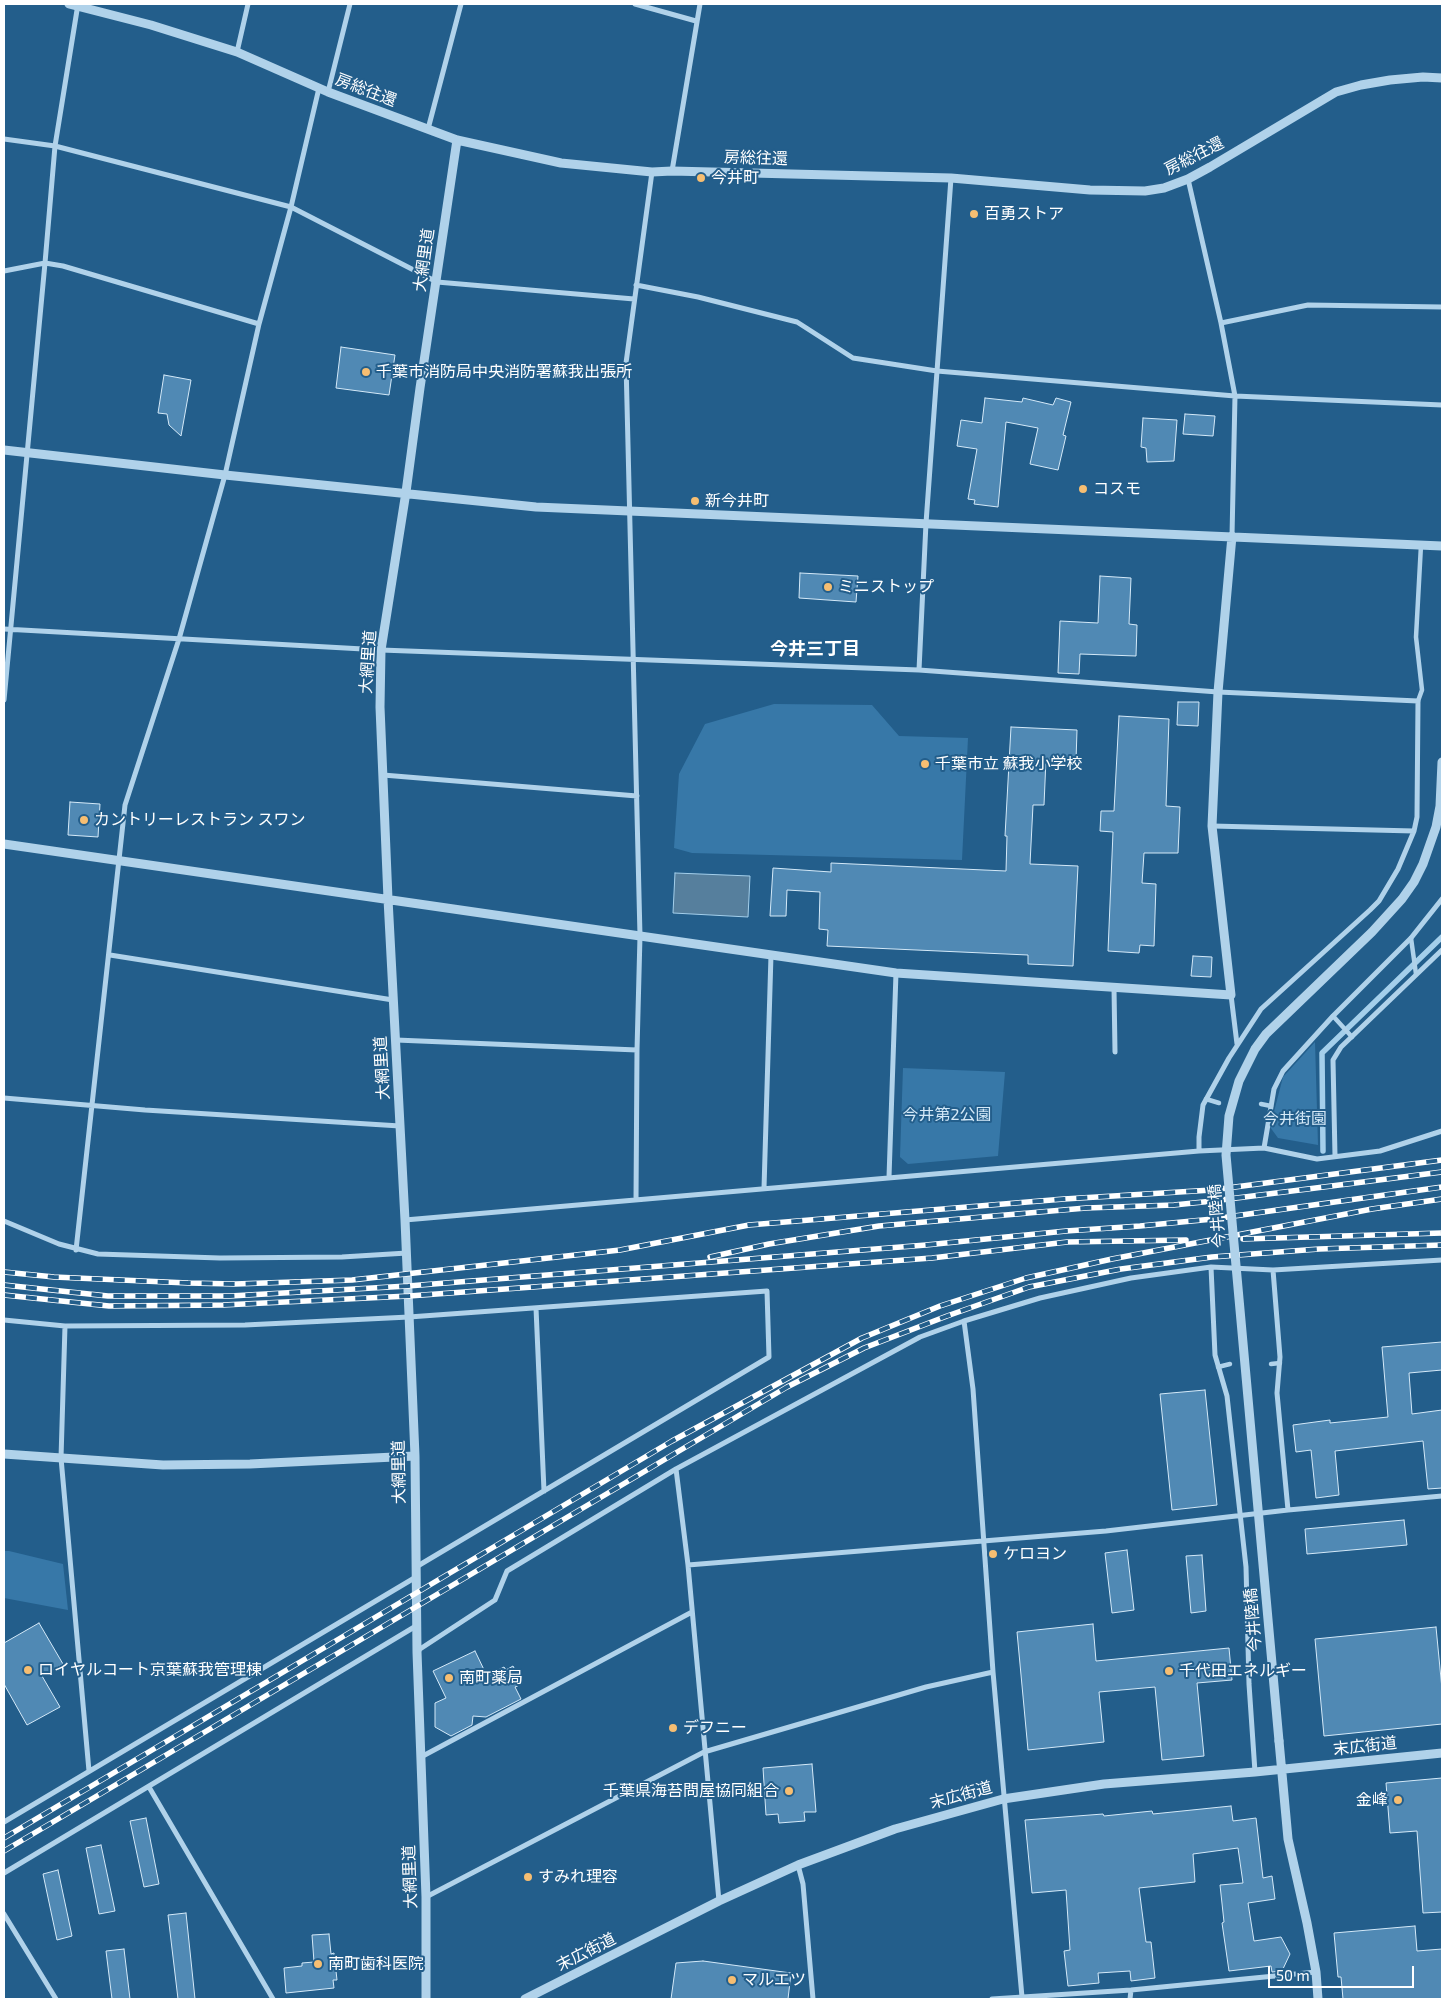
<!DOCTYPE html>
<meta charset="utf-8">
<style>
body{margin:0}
#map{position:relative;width:1446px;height:2003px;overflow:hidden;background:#235e8b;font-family:"Exo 2",sans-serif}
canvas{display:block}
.frame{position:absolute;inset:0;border:5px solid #fff;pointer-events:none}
.scale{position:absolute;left:1268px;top:1966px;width:146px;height:22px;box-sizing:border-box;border:2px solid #fff;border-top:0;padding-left:6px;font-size:15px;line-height:18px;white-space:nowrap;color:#fff;-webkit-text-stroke:4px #235e8b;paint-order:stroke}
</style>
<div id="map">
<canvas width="1446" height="2003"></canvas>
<div class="frame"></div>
<div class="scale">50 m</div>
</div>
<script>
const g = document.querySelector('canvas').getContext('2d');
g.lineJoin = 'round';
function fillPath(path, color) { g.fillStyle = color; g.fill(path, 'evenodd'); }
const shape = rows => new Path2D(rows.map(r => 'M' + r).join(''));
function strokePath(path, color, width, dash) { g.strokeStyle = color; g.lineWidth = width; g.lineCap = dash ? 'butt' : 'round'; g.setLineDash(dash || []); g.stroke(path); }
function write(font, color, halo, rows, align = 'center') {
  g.font = font + ' "Exo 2","Noto Sans JP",sans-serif'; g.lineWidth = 4; g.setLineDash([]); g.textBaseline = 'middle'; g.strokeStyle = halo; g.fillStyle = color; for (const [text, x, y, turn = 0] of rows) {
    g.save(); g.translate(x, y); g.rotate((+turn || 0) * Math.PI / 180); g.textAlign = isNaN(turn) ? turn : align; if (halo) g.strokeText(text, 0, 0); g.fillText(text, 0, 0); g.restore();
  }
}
const green = shape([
 [774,704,872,705,899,736,968,738,962,860,692,853,674,848,679,774,705,724],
 [1315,1042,1318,1145,1278,1138,1270,1127,1283,1077],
 [903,1068,1005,1072,998,1156,908,1164,900,1157],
 [4,1551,9,1551,63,1564,68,1610,4,1598]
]);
const water = shape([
 [675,873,750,876,748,917,673,913,675,873]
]);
const stream = shape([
 [1323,1151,1322,1053,1442,937]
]);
const building = shape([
 [341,347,395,355,389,395,336,388,341,347],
 [164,375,191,380,181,436,169,425,167,414,158,413,164,375],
 [985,398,1022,402,1023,398,1053,405,1056,398,1071,402,1063,435,1066,436,1058,470,1030,464,1038,428,1006,422,998,507,974,504,975,500,968,499,977,449,957,446,961,420,982,423,985,398],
 [1185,414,1215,416,1213,436,1183,434,1185,414],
 [1143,418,1177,420,1174,461,1147,462,1146,448,1141,447,1143,418],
 [800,573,858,576,856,602,799,598,800,573],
 [1100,576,1131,578,1129,624,1137,625,1136,656,1080,654,1079,674,1058,673,1060,621,1098,623,1100,576],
 [1178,702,1199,702,1198,726,1177,725,1178,702],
 [1119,716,1169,719,1166,806,1180,807,1178,853,1144,853,1142,883,1156,884,1154,946,1140,945,1139,953,1108,951,1113,832,1100,831,1101,811,1114,811,1119,716],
 [1011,727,1077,730,1076,761,1046,759,1044,805,1033,805,1030,864,1078,866,1073,966,1028,964,1028,955,827,946,828,930,819,929,820,892,787,890,786,916,770,916,773,868,831,872,831,863,1006,871,1007,836,1005,836,1011,727],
 [70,802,100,804,98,837,68,835,70,802],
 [1193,956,1212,957,1211,977,1191,976,1193,956],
 [1442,1342,1442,1370,1409,1373,1412,1414,1442,1410,1442,1488,1428,1489,1423,1441,1335,1451,1339,1495,1316,1498,1311,1450,1296,1452,1293,1425,1330,1420,1330,1423,1388,1417,1382,1347,1442,1342],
 [1205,1390,1217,1505,1172,1510,1160,1394,1205,1390],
 [1404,1520,1407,1545,1307,1554,1305,1529,1404,1520],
 [1127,1550,1134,1610,1112,1613,1105,1553,1127,1550],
 [1202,1555,1206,1611,1191,1613,1186,1556,1202,1555],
 [39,1623,63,1664,42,1676,60,1707,27,1725,4,1684,4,1643,39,1623],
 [1093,1624,1096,1661,1229,1648,1232,1680,1197,1683,1204,1756,1162,1760,1155,1687,1099,1692,1104,1742,1028,1750,1017,1632,1093,1624],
 [1436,1627,1442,1689,1442,1724,1324,1736,1315,1639,1436,1627],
 [475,1651,487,1676,504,1667,506,1670,513,1666,522,1684,515,1687,521,1699,486,1717,473,1716,472,1725,451,1736,435,1727,435,1703,446,1698,433,1671,475,1651],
 [812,1764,816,1812,804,1812,805,1821,779,1823,778,1814,766,1815,763,1768,812,1764],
 [1442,1778,1442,1912,1423,1913,1417,1831,1390,1833,1386,1783,1442,1778],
 [1231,1806,1233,1821,1256,1818,1263,1878,1272,1876,1275,1899,1248,1903,1254,1941,1281,1937,1290,1954,1282,1971,1272,1972,1271,1966,1229,1971,1222,1923,1224,1922,1220,1885,1243,1883,1238,1848,1193,1854,1195,1882,1139,1888,1146,1942,1151,1942,1155,1978,1131,1981,1130,1971,1098,1973,1099,1983,1068,1986,1064,1951,1070,1950,1066,1890,1032,1893,1025,1820,1103,1814,1104,1816,1152,1811,1153,1814,1231,1806],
 [146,1818,159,1884,144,1887,130,1821,146,1818],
 [101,1845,115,1911,99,1914,86,1848,101,1845],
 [58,1870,72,1936,57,1940,43,1874,58,1870],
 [186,1913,195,1999,178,1999,168,1915,186,1913],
 [1415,1926,1417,1951,1442,1949,1442,1999,1343,1999,1341,1977,1338,1977,1334,1933,1415,1926],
 [329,1934,331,1954,334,1953,337,1980,333,1980,334,1988,286,1993,284,1968,302,1966,302,1963,314,1962,312,1935,329,1934],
 [124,1949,130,1999,112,1999,106,1951,124,1949],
 [703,1961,791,1973,788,1999,671,1999,676,1963,703,1961]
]);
const pedestrian = shape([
 [1418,701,1422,690,1416,637,1421,545],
 [1411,938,1416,974],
 [1333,1016,1352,1037],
 [1206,1099,1219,1103],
 [1261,1104,1271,1106],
 [1271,1364,1280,1363],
 [1218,1367,1230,1364]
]);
const minor = shape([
 [635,4,696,21],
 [237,52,248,4],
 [328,92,350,4],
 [428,129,461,4],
 [4,139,55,146,291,207,437,282,634,299],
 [672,171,700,4],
 [1188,179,1221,323,1235,396,1232,536],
 [4,271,45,263,63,266,259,324],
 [636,285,698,297,797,322,853,358,937,371,1235,396,1442,405],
 [1221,323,1308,305,1442,307],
 [4,629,381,650,919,670,1218,692,1418,701,1417,817,1414,831,1398,869,1379,901,1370,910,1261,1009,1229,1058,1203,1105,1199,1137,1199,1151],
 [919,670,926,523,951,178],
 [4,700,45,263,55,146,78,4],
 [383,775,637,796],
 [1212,826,1414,831],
 [110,955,393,1000],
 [1114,988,1115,1052],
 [1231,995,1237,1044],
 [396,1040,637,1050],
 [4,1098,145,1110,400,1126],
 [1264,1148,1274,1089,1283,1071,1333,1016,1411,938,1442,899],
 [1335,1156,1333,1060,1341,1047,1442,950],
 [889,1177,896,973],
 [764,1188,771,955],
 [636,1200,637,1050,640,936,626,363,652,172],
 [405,1220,1199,1151,1264,1148,1317,1159,1380,1151,1442,1131],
 [4,1221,59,1244,98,1254,220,1258,342,1257,407,1253],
 [76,1250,125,805,179,639,225,475,259,324,291,207,319,88],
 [1211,1267,1215,1355,1227,1396,1246,1567,1249,1684,1255,1772],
 [1273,1270,1280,1357,1277,1393,1288,1510],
 [536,1308,544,1491],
 [4,1320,65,1326,245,1325,409,1317,767,1291,769,1357,416,1567],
 [964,1321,973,1389,993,1672,1022,1997],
 [65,1326,61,1458,89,1771],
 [676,1469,688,1565,719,1901],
 [688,1565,1106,1531,1288,1510,1442,1496],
 [417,1651,495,1600,507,1571,676,1469,920,1337,964,1321,1040,1298,1131,1278,1211,1267,1273,1270,1442,1260],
 [421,1757,692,1612],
 [149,1787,273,1999],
 [4,1822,416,1577],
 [798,1865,803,1884,813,1999],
 [4,1873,416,1626],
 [426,1897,704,1752,926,1687,993,1672],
 [4,1914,56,1999],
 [992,1999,1131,1990,1316,1972],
 [1130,1999,1131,1990]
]);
const tertiary = shape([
 [69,4,151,25,237,52,328,92,457,140,561,163,652,172,672,171,951,178,1090,190,1145,191,1164,188,1188,179,1210,167,1336,92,1361,85,1390,80,1423,77,1442,78],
 [4,450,225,475,536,507,1442,546],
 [4,844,896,973,1231,995,1212,826,1218,692,1232,536],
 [4,1454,163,1465,250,1464,415,1456],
 [1279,1741,1288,1839,1307,1923,1316,1972,1318,1999],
 [426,1999,426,1897,417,1652,415,1456,405,1220,388,899,380,707,381,650,406,492,420,388,457,140],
 [525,1999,719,1901,798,1865,895,1829,1003,1799,1104,1784,1255,1772,1442,1753]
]);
const rail = shape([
 [1243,1239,1442,1233],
 [710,1257,769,1244,879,1226,1086,1208,1174,1205,1213,1201,1442,1172],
 [4,1272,54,1277,188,1283,235,1284,352,1280,620,1250,749,1225,1064,1199,1212,1190,1442,1160],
 [4,1285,108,1296,230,1296,408,1286,926,1245,1066,1231,1140,1226,1213,1219,1442,1187],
 [4,1295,109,1306,223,1305,409,1296,932,1258,1067,1242,1186,1240],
 [4,1838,672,1441,862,1338,940,1306,1026,1278,1112,1259,1372,1209,1442,1199],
 [4,1851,787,1387,864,1348,947,1316,1029,1287,1121,1269,1212,1257,1319,1249,1442,1245]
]);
const tertiaryBridge = shape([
 [1279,1741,1226,1155,1229,1116,1239,1081,1255,1049,1266,1034,1372,932,1402,899,1414,882,1423,864,1436,827,1440,806,1442,762]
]);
const markers = [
 [701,178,5,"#f6be72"],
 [974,214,5,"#f6be72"],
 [366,372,5,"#f6be72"],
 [1083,489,5,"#f6be72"],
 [695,501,5,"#f6be72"],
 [828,587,5,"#f6be72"],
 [925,764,5,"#f6be72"],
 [84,820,5,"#f6be72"],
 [993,1554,5,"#f6be72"],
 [28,1670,5,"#f6be72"],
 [1169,1671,5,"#f6be72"],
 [449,1678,5,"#f6be72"],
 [673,1728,5,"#f6be72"],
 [789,1791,5,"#f6be72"],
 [1398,1800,5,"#f6be72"],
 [528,1877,5,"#f6be72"],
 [318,1964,5,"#f6be72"],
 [732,1980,5,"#f6be72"]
];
const streetNames = [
 ["房総往還",366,90,21],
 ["房総往還",1194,156,-27],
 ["房総往還",756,158,2],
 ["大網里道",424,260,-82],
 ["大網里道",368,662,-86],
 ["大網里道",382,1068,-93],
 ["今井陸橋",1217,1216,-95],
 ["大網里道",399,1472,-91],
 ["今井陸橋",1253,1620,-95],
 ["末広街道",1365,1746,-6],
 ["末広街道",961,1795,-15],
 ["大網里道",410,1877,-92],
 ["末広街道",586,1952,-27]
];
const poiNames = [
 ["今井町",711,178],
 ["百勇ストア",984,214],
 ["千葉市消防局中央消防署蘇我出張所",376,372],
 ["コスモ",1093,489],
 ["新今井町",705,501],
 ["ミニストップ",838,587],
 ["千葉市立 蘇我小学校",935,764],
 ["カントリーレストラン スワン",94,820],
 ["ケロヨン",1003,1554],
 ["ロイヤルコート京葉蘇我管理棟",38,1670],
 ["千代田エネルギー",1179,1671],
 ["南町薬局",459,1678],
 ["デフニー",683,1728],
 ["千葉県海苔問屋協同組合",779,1791,"right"],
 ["金峰",1388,1800,"right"],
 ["すみれ理容",538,1877],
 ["南町歯科医院",328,1964],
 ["マルエツ",742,1980]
];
const parkNames = [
 ["今井第2公園",947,1115],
 ["今井街園",1295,1119]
];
const neighbourhoodNames = [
 ["今井三丁目",815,649]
];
fillPath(green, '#3778a8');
fillPath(water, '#567f9d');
strokePath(water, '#a4cfeb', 1);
strokePath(stream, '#a4cfeb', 5.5);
fillPath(building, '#5089b4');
strokePath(building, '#d4e9f8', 1);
strokePath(pedestrian, '#b0d2ea', 4.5);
strokePath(minor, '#b0d2ea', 5);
strokePath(tertiary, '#b0d2ea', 9);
strokePath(rail, '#fff', 5.5);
strokePath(rail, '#235e8b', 4, [11]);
strokePath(tertiaryBridge, '#b0d2ea', 9);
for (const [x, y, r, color] of markers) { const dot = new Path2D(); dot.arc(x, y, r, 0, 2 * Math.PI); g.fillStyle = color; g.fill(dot); strokePath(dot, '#235e8b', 2); }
write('16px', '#fff', '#235e8b', streetNames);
write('16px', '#fff', '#235e8b', poiNames, 'left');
write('16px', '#d4e9f8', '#235e8b', parkNames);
write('bold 18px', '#fff', '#235e8b', neighbourhoodNames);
</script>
